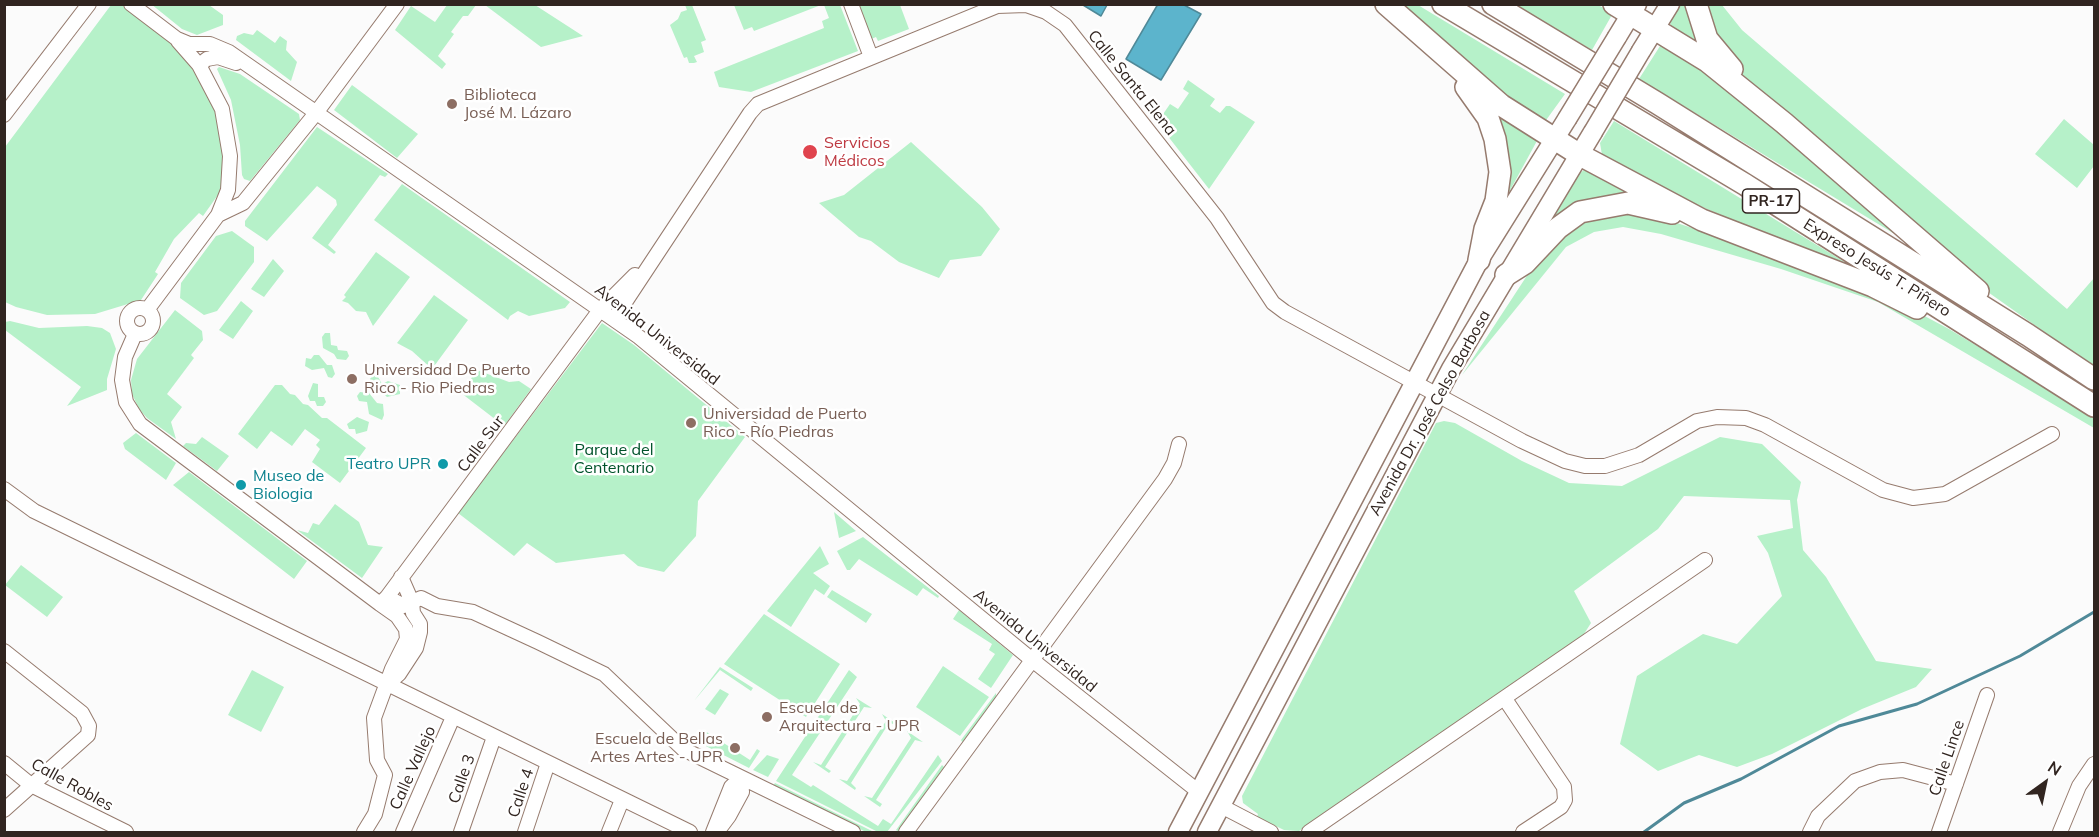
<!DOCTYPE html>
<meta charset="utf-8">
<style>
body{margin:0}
#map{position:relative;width:2099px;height:837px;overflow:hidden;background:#fbfbfb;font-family:Mulish,sans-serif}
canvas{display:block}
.frame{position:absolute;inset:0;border:6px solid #312520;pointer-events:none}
.north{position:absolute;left:2015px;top:753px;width:60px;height:60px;-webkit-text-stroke:4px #fff;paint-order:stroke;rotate:33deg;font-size:16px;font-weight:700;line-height:24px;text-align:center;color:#312520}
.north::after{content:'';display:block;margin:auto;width:21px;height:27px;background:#312520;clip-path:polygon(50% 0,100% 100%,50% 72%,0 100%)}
</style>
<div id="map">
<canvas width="2099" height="837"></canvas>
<div class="frame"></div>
<div class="north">N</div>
</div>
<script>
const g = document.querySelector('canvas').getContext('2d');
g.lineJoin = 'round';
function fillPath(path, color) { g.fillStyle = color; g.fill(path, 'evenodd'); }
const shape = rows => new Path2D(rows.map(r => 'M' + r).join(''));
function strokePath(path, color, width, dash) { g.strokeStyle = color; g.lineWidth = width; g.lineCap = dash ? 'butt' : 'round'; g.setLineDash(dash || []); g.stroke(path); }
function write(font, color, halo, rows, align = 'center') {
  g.font = font + ' Mulish,sans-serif'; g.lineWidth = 5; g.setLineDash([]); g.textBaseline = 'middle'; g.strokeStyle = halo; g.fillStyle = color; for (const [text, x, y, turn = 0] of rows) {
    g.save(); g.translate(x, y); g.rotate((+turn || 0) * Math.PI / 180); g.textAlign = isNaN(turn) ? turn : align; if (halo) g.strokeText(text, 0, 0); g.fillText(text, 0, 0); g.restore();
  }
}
const green = shape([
 [151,4,209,5,223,15,223,25,197,35,182,29],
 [111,5,122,5,188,56,219,111,225,177,220,192,203,216,199,213,174,239,155,272,158,274,141,300,95,314,47,315,16,307,5,302,5,147],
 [447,5,476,5,468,16,463,16,451,32,454,34,438,56,446,64,442,69,395,30,411,6,435,22],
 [485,5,535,5,583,36,541,47],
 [685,5,692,5,706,40,701,42,704,52,694,56,697,62,694,63,689,63,687,57,684,58,670,25,678,19,681,12,687,10],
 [734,5,821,5,754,31,752,27,744,30],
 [824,5,840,5,858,51,751,92,719,87,714,72,824,28,822,21,829,18],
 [859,5,900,5,909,29,878,41,876,37,871,39],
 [1394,5,1418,5,1565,94,1544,123,1506,98],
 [1516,5,1598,5,1613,13,1592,50],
 [1679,5,1693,5,1707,49,1671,28,1670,21],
 [1698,5,1722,5,1742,30,2067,309,2094,278,2094,367,1985,290,1744,77,1725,60],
 [257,30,275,43,280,36,287,41,286,50,297,62,291,81,236,40,237,36,244,33,253,35],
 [1667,45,1727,88,1895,230,1893,233,1639,79,1660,46],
 [219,67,240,74,299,114,300,120,250,181,244,179,242,175,240,145,231,100,217,69],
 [1188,80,1215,99,1210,106,1220,113,1226,106,1230,106,1255,122,1209,189,1160,126,1159,120,1170,104,1178,109,1189,93,1183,89],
 [352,85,418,134,397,158,334,110],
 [1492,112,1538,139,1496,216],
 [2064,119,2094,145,2094,166,2077,188,2035,154],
 [1614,121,1861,272,1860,275,1649,184,1602,155,1600,143],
 [317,127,388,174,385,177,380,175,328,245,336,252,334,254,312,238,337,205,336,200,317,186,267,241,245,226,245,221],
 [911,142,982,207,1000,229,981,256,950,260,939,278,899,262,871,241,859,237,819,203,844,195],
 [1585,169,1637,195,1552,220,1579,174],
 [402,184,570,302,565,308,529,316,518,311,510,316,508,320,374,220],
 [1612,213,1658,217,1786,258,1883,294,1949,329,2094,417,2094,428,1878,302,1781,269,1661,234,1623,227,1594,232,1566,247,1462,375,1530,271,1571,225],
 [232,231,254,247,254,262,217,311,204,315,180,298,181,283,216,236],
 [376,252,410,277,373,326,366,312,356,311,348,303,342,301,346,297,344,295],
 [273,259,284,271,264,297,251,289],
 [434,295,468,320,432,369,412,351,397,343],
 [241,301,253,311,233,339,219,330],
 [175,310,202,331,203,340,191,355,194,358,167,394,182,407,171,422,176,439,147,418,139,409,132,394,131,380,137,359],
 [10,321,39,328,87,326,102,328,110,333,116,349,107,379,107,390,67,406,81,387,5,330,5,322],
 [602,323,634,345,745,437,698,501,696,536,664,572,638,566,624,554,556,563,527,543,514,556,458,513],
 [325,333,330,333,331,345,337,346,338,350,347,351,349,356,346,360,337,359,334,354,323,348,322,337],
 [314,355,319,355,327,365,332,365,335,374,332,378,328,377,324,368,312,370,305,366,306,358,311,359],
 [477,370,509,382,519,381,531,389,504,426,461,393],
 [373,375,377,375,382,384,388,381,400,385,400,394,387,397,378,388,374,387,370,379],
 [313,383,318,384,318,397,324,397,326,402,323,406,317,406,315,401,310,401,308,396],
 [275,385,282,385,290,394,295,395,303,404,308,405,322,418,327,418,366,448,340,483,312,462,320,449,316,445,320,440,305,429,292,446,271,431,257,449,238,434],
 [360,392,369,393,377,403,383,404,384,415,382,420,369,414,367,402,359,401,357,396],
 [357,417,369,422,367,431,356,434,355,429,349,429,347,424],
 [1444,421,1455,423,1522,461,1569,483,1622,486,1720,437,1762,444,1801,482,1797,500,1803,550,1826,577,1876,661,1932,669,1916,687,1862,709,1772,754,1737,767,1699,755,1658,771,1620,744,1637,676,1703,634,1737,644,1782,596,1768,553,1757,536,1793,528,1790,500,1684,496,1658,529,1574,591,1591,623,1582,637,1299,831,1284,830,1257,817,1258,814,1243,803,1242,796,1436,423],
 [136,433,176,463,166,480,125,449,123,443],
 [202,437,229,456,217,471,183,446,186,443,196,444],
 [189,472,307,561,294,579,173,485],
 [335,504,359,522,368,545,383,547,362,578,297,530,308,533,313,523,319,525],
 [834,512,856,531,839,538],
 [863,537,939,596,938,598,923,588,917,596,859,559,850,570,847,570,837,551],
 [820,546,829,564,813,573,830,586,824,595,815,589,791,627,767,611],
 [21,565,63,597,47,617,5,585],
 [832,590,872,614,866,623,827,597],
 [959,610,1013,655,991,688,978,679,995,654,989,650,992,644,953,619],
 [764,614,840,664,806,717,724,664],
 [943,666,989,697,960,736,916,707],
 [720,667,753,688,751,691,720,670,694,701],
 [252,670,284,687,261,732,228,715],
 [849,670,857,677,792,775,811,787,813,785,878,826,883,819,891,824,938,755,942,761,887,832,878,832,776,781],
 [720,689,729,694,715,715,705,709],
 [996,693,996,698,963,743,961,740],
 [856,698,872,708,864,707,825,767,831,771,829,773,813,762,821,765,860,704],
 [882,714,898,725,889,723,851,783,856,788,855,790,839,779,847,781,886,721],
 [705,731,750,760,757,749,760,751,749,768,698,742],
 [907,731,923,742,915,740,876,800,882,804,880,807,864,796,872,798,911,738],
 [767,755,779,759,768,777,753,770],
 [942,765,945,768,899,832,896,830],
 [775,783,874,832,866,832,773,786]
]);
const water = shape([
 [1158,4,1184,5,1201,14,1161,80,1126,59,1158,4],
 [1083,5,1107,5,1101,16,1083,5]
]);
const stream = shape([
 [1644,832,1684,803,1741,779,1839,726,1917,704,2020,656,2094,612]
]);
const minor = shape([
 [131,4,177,39,189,44,210,44,229,52,639,337,1031,659,1199,792],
 [851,4,871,57],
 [199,65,207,59,218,57,236,63],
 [4,115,89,4],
 [218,215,243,203,316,113,397,4],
 '127 321a13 13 0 1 1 26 0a13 13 0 1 1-26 0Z',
 [147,310,218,215,228,190,230,156,222,109,199,65,178,41],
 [614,319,750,113,758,104,997,6,1026,5,1046,12,1065,25,1217,218,1273,303,1285,312,1522,441,1565,461,1585,466,1605,466,1639,455,1697,421,1717,417,1746,418,1765,425,1883,490,1913,498,1945,494,2052,434],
 [135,334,125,357,122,380,126,402,140,424,380,604,387,597,404,606,421,598,437,606,473,612,538,642,604,674,683,749,853,832],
 [4,489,34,511,690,832],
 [387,597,600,310,635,275],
 [4,651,82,713,89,726,88,735,4,810],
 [391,681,399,674,416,648,420,632,420,624,413,613,412,602,401,577],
 [1505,699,1564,787,1565,800,1561,807,1523,832],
 [4,763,31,785,126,832],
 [1221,806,1271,832],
 [364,832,375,814,385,775,377,760,374,718,392,669,407,639,406,629,397,616,380,604],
 [403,832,453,717],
 [461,832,494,737],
 [525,832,548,763],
 [609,832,622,800],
 [713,832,731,787,741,778],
 [717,832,729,816,742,792,741,778],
 [906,832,1165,479,1174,463,1179,444],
 [1309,832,1705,560],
 [1810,832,1818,816,1855,781,1880,772,1903,770,1956,784],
 [1939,832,1987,695],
 [2060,832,2079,786,2094,764]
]);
const major = shape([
 [1617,37,1637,4],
 [1641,51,1670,4],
 [1178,832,1479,260,1567,119],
 [1207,832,1451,369,1593,132]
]);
const highway = shape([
 [1386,4,1501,105,1580,155,1702,220,1873,286,1917,308],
 [1443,4,1746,185,2094,406],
 [1493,4,1657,103,2028,335,2094,379],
 [1614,4,1707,61,1784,123,1978,291],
 [1696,4,1707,39,1732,69],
 [1466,87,1488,118,1495,139,1500,172,1496,201,1485,229,1479,260],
 [1506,275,1525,263,1558,228,1580,212,1628,203,1672,213]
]);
const majorBridge = shape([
 [1567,119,1617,37],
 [1593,132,1641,51]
]);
const markers = [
 [452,104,6,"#8d6e63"],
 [810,152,8,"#e0444e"],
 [352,379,6,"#8d6e63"],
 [691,423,6,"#8d6e63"],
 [443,464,6,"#0f9aa8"],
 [241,485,6,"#0f9aa8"],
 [767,717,6,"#8d6e63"],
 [735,748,6,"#8d6e63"]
];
const shields = [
 [1771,201,57]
];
const shieldNames = [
 ["PR-17",1771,201]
];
const streetNames = [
 ["Calle Santa Elena",1132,83,51],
 ["Expreso Jesús T. Piñero",1877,268,32],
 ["Avenida Universidad",657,335,38],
 ["Avenida Dr. José Celso Barbosa",1430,413,-61],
 ["Calle Sur",481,444,-53],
 ["Avenida Universidad",1035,641,39],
 ["Calle Lince",1947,758,-71],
 ["Calle Vallejo",413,768,-66],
 ["Calle 3",462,779,-71],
 ["Calle Robles",72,785,29],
 ["Calle 4",521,793,-72]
];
const educationNames = [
 ["Biblioteca",464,95],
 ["José M. Lázaro",464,113],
 ["Universidad De Puerto",364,370],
 ["Rico - Rio Piedras",364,388],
 ["Universidad de Puerto",703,414],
 ["Rico - Río Piedras",703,432],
 ["Escuela de",779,708],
 ["Arquitectura - UPR",779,726],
 ["Escuela de Bellas",723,739,"right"],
 ["Artes Artes - UPR",723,757,"right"]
];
const healthNames = [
 ["Servicios",824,143],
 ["Médicos",824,161]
];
const parkNames = [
 ["Parque del",614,450],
 ["Centenario",614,468]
];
const cultureNames = [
 ["Teatro UPR",431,464],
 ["Museo de",253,476,"left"],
 ["Biologia",253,494,"left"]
];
fillPath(green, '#b6f1c9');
fillPath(water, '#5cb4cc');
strokePath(water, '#4f8998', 1.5);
strokePath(stream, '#4f8998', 3);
strokePath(minor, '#967b6e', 16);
strokePath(major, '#967b6e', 21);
strokePath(highway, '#967b6e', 24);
strokePath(minor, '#fff', 14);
strokePath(major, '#fff', 18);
strokePath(highway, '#fff', 21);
strokePath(majorBridge, '#967b6e', 21, []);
strokePath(majorBridge, '#fff', 18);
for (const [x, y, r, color] of markers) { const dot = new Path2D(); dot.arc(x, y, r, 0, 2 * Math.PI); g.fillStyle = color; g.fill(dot); strokePath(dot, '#fff', 2); }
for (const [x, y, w] of shields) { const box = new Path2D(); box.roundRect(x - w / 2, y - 12, w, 24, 4.5); g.fillStyle = '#fff'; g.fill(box); strokePath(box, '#312520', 1.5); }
write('bold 15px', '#312520', null, shieldNames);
write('16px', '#312520', '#fff', streetNames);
write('16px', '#785e54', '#fff', educationNames, 'left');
write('16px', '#be3a42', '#fff', healthNames, 'left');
write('16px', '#00532b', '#fff', parkNames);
write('16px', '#0d838f', '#fff', cultureNames, 'right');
</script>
